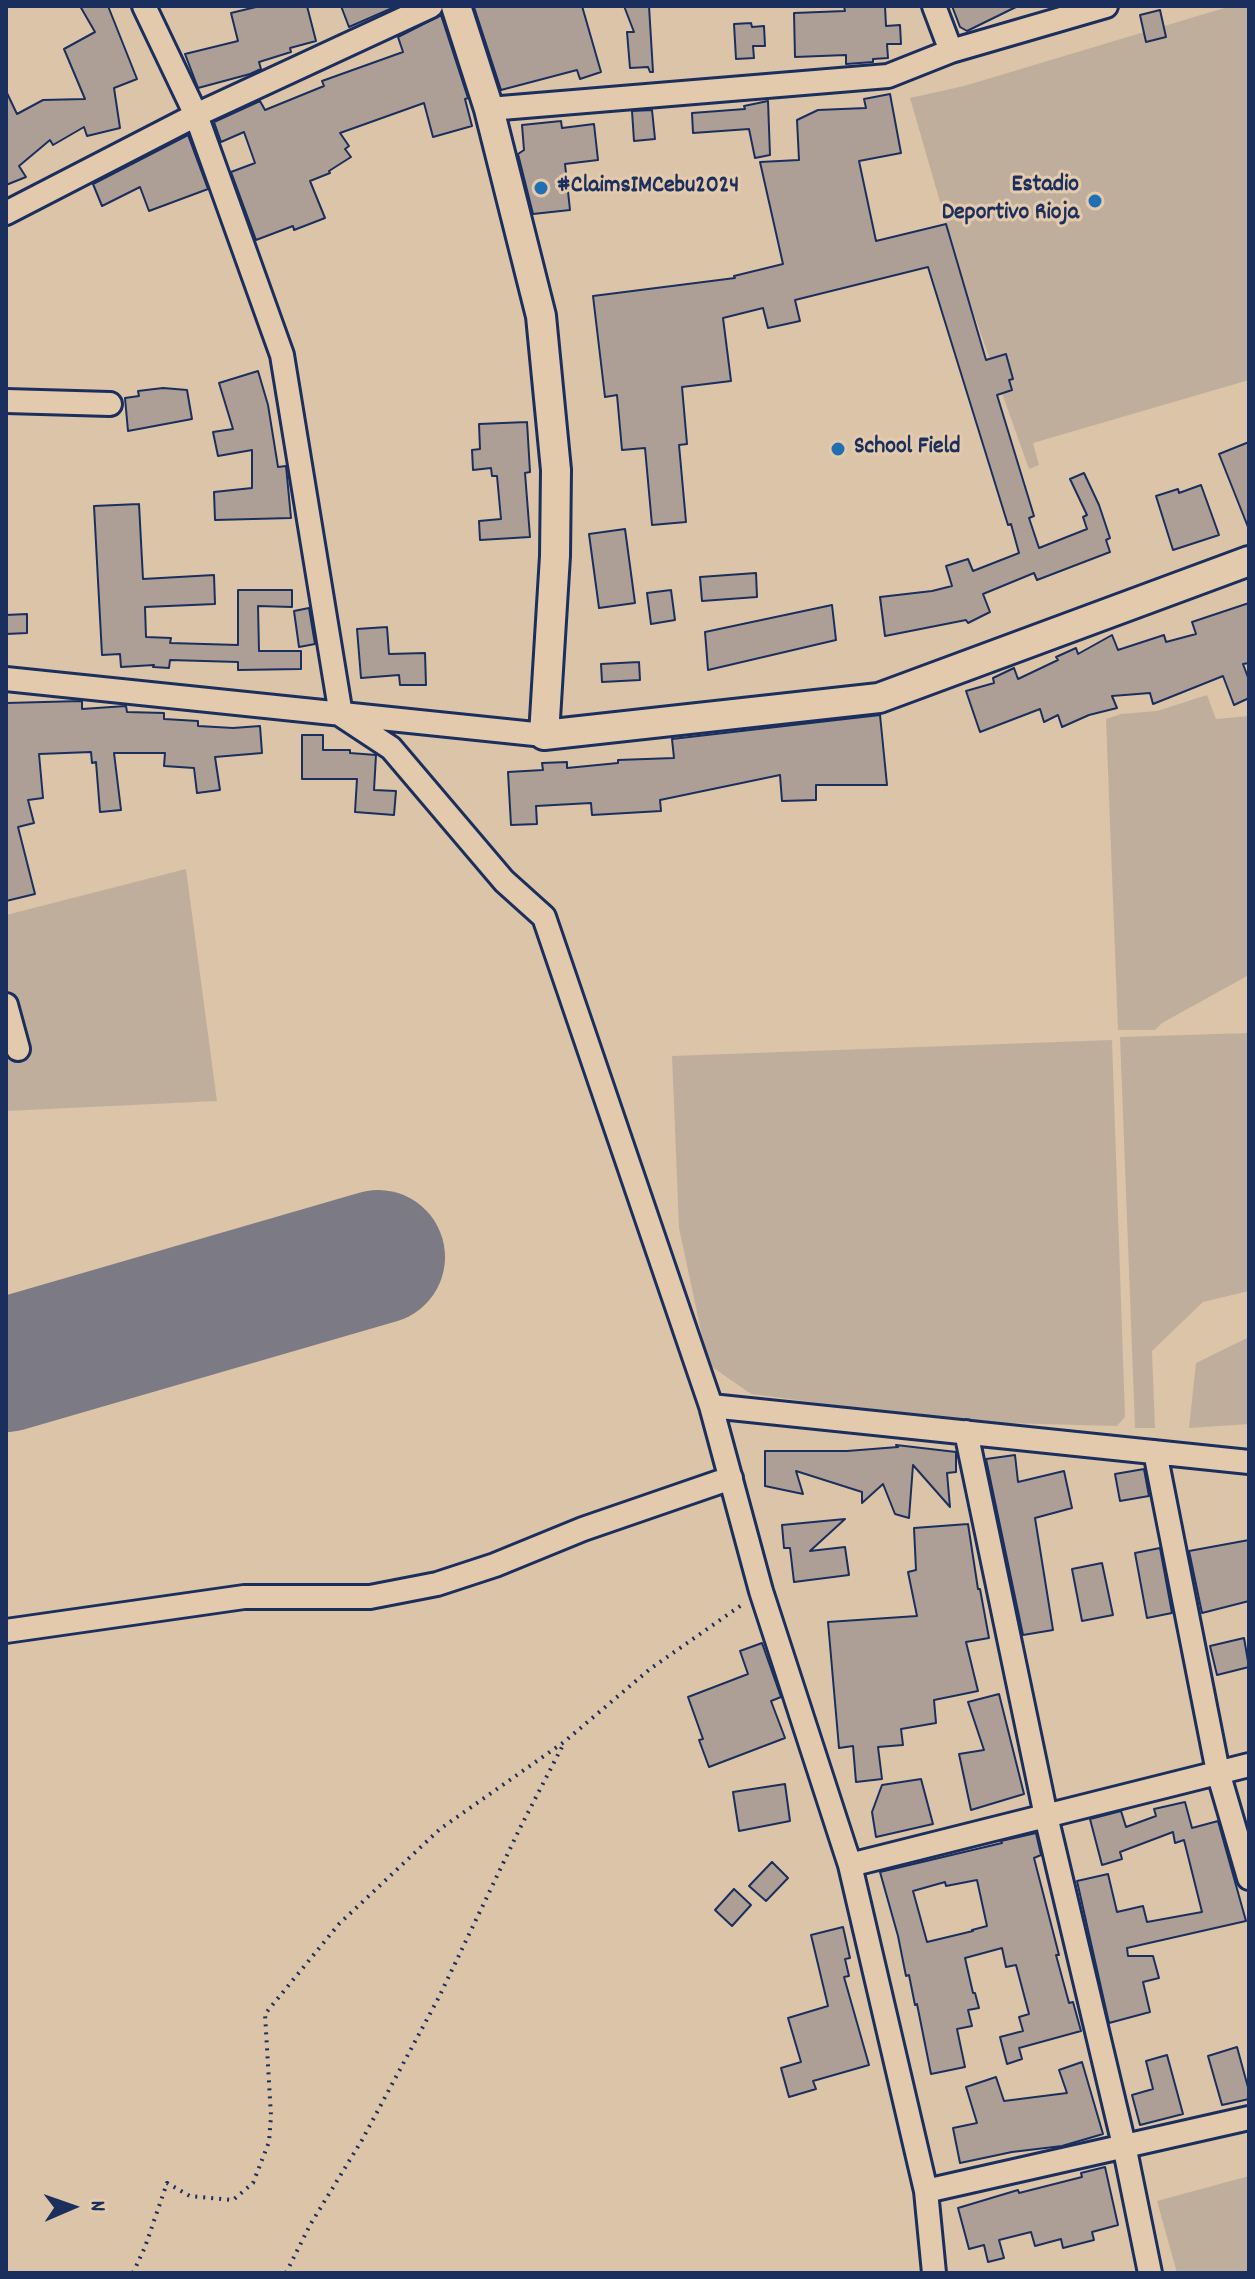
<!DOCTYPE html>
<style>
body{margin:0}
#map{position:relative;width:1255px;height:2279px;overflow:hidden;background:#dcc4a9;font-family:Dekko,sans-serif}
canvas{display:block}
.frame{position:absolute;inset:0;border:8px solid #1b2f5e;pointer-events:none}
.north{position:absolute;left:32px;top:2167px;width:80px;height:80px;-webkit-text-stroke:6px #e4caac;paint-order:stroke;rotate:88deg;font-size:22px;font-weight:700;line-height:32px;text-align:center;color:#1b2f5e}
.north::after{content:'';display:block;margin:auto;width:28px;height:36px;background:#1b2f5e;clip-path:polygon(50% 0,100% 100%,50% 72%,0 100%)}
</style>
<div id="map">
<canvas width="1255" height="2279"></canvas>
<div class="frame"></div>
<div class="north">N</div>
</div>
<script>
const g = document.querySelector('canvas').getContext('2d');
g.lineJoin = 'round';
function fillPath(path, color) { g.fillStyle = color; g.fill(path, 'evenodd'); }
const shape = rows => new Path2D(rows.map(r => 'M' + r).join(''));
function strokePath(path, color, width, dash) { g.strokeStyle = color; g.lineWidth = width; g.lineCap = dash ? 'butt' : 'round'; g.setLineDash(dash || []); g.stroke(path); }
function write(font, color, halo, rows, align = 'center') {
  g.font = font + ' Dekko,sans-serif'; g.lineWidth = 6; g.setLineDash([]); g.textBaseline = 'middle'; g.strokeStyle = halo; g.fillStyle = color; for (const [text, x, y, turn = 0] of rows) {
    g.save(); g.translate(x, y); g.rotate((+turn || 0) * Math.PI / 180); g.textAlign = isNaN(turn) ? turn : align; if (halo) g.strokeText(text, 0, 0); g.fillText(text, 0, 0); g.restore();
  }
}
const green = shape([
 [1231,6,1249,6,1249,380,1033,443,1039,465,1029,469,966,292,910,98,964,86],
 [1207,695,1216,719,1249,716,1249,975,1162,1023,1155,1030,1118,1030,1106,719,1121,714,1157,711],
 [186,869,217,1101,6,1111,6,915],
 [1249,1033,1249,1291,1203,1302,1152,1351,1155,1428,1135,1428,1120,1037],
 [1112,1040,1125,1417,1117,1426,964,1422,751,1394,708,1364,679,1228,672,1056],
 [1249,1337,1249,1424,1189,1428,1196,1363],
 [1249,2176,1249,2273,1177,2273,1157,2201]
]);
const runway = shape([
 [6,1365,378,1257]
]);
const building = shape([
 [80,6,108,6,137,79,114,88,120,128,87,136,84,127,53,145,50,140,19,166,26,177,6,185,6,91,17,114,43,100,85,99,64,49,95,32,80,6],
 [260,6,307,6,316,41,290,48,291,52,259,62,261,69,250,74,198,88,185,54,238,41,231,13,260,6],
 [341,6,397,6,349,27,341,6],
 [478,6,582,6,601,72,580,79,577,70,501,90,474,7,478,6],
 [624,6,649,6,653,72,650,72,648,67,630,68,627,32,634,32,624,6],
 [844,6,885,6,886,26,900,25,901,44,887,44,888,58,873,59,873,62,846,64,846,55,795,57,794,13,845,11,844,6],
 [952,6,1018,6,967,31,960,27,952,6],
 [1160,10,1166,37,1146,42,1140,15,1160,10],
 [441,15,468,98,465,99,472,126,433,137,424,103,340,133,349,146,345,149,351,157,329,171,330,173,310,181,325,218,294,230,293,226,256,240,231,172,255,163,244,132,221,142,214,122,260,101,265,110,324,86,322,81,403,52,398,37,441,15],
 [751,23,752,27,764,26,765,46,753,46,754,58,736,59,734,24,751,23],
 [890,94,901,153,859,161,876,241,946,224,986,360,1006,354,1013,379,1009,380,1012,390,997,395,1034,516,1029,518,1039,548,1087,529,1083,517,1087,515,1070,479,1084,473,1099,505,1110,538,1106,540,1110,552,1037,580,1034,573,983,594,990,612,968,623,966,620,885,636,880,597,932,591,952,586,946,566,968,559,973,571,1019,553,1011,524,1008,525,928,267,795,300,800,321,768,328,763,308,723,318,731,381,682,387,687,444,679,445,686,522,652,525,645,448,622,450,617,395,605,397,593,296,735,278,734,276,783,264,760,162,799,160,797,120,818,110,866,108,864,99,890,94],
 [768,101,770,155,755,158,749,129,693,133,692,113,745,109,744,106,768,101],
 [652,110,655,139,634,141,632,111,652,110],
 [561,121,562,128,594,124,598,160,565,164,570,210,533,214,518,154,524,150,522,125,561,121],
 [188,135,208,189,149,211,140,187,102,206,93,184,188,135],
 [258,371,268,405,278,467,286,466,291,518,215,520,214,492,252,488,252,450,218,456,213,432,233,429,219,383,258,371],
 [163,388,187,390,192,419,128,431,125,398,139,396,138,391,163,388],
 [527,422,530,472,525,473,530,537,480,540,479,521,501,519,497,476,492,476,491,468,473,470,472,450,480,449,479,424,527,422],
 [1249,442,1249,527,1248,527,1219,454,1249,442],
 [1201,485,1219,535,1173,550,1156,496,1178,489,1179,493,1201,485],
 [139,504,143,579,214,575,215,604,145,607,146,637,171,638,170,643,238,645,238,590,292,590,292,607,258,606,259,651,301,651,301,669,238,670,238,662,170,660,169,668,153,667,154,665,121,667,120,654,102,655,94,506,139,504],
 [625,529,635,603,599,608,589,534,625,529],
 [756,573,757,597,702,601,700,577,756,573],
 [671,590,675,620,651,624,647,593,671,590],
 [1249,603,1249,663,1243,664,1249,680,1249,698,1234,705,1223,676,1153,704,1150,693,1112,696,1117,708,1089,715,1062,727,1058,715,1044,722,1040,709,980,732,966,691,994,683,993,678,1014,668,1018,679,1058,660,1056,657,1076,648,1078,654,1112,635,1118,650,1164,635,1166,642,1196,634,1192,622,1249,603],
 [832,605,836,640,708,670,705,632,832,605],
 [309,608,315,644,299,647,294,611,309,608],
 [27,614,27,633,6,634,6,615,27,614],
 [387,627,389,654,425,653,426,685,400,685,399,675,361,678,357,629,387,627],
 [639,662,640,680,602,682,601,664,639,662],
 [82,701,82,709,126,706,127,712,164,713,164,719,198,721,198,726,233,728,260,726,262,753,215,757,220,790,197,793,194,768,164,766,165,753,114,753,121,810,100,812,96,762,92,763,91,752,39,754,43,798,28,800,34,823,18,827,35,894,6,901,6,703,82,701],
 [880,715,887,785,816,785,816,800,782,801,780,775,660,800,661,811,592,815,591,803,536,806,537,824,511,825,508,772,543,770,542,763,567,762,567,768,618,763,618,760,674,758,672,739,880,715],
 [302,735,323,735,323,750,350,750,350,753,376,755,374,790,396,791,394,815,355,812,357,779,302,779,302,735],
 [896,1445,956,1452,956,1472,947,1473,950,1507,913,1465,909,1518,895,1514,883,1484,862,1503,862,1492,796,1471,803,1494,765,1486,765,1451,847,1451,898,1447,896,1445],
 [1015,1455,1018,1482,1064,1471,1072,1508,1035,1518,1053,1630,1023,1635,986,1459,1015,1455],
 [1144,1469,1149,1496,1120,1501,1115,1474,1144,1469],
 [845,1519,810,1551,845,1547,849,1575,794,1582,790,1548,784,1548,782,1525,845,1519],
 [968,1524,978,1589,980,1589,989,1638,966,1642,978,1691,934,1700,936,1723,901,1729,903,1745,878,1747,882,1779,856,1782,853,1746,839,1748,828,1622,917,1616,908,1572,916,1570,914,1528,968,1524],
 [1249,1540,1249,1601,1202,1613,1189,1551,1249,1540],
 [1160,1548,1172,1613,1147,1618,1135,1553,1160,1548],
 [1102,1563,1113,1615,1082,1621,1072,1569,1102,1563],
 [1244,1638,1249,1667,1217,1675,1210,1646,1244,1638],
 [762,1643,781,1697,771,1701,785,1738,709,1767,699,1740,703,1739,688,1697,748,1674,740,1651,762,1643],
 [999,1694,1024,1794,971,1810,959,1754,984,1750,968,1702,999,1694],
 [921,1779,933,1824,876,1837,872,1812,882,1785,921,1779],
 [785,1784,790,1821,739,1831,733,1792,785,1784],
 [1185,1802,1192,1828,1218,1821,1246,1921,1127,1948,1128,1956,1153,1956,1159,1978,1143,1982,1150,2012,1109,2023,1077,1881,1108,1874,1117,1912,1143,1906,1147,1922,1202,1912,1184,1840,1175,1843,1173,1832,1120,1852,1122,1859,1102,1865,1090,1819,1121,1811,1126,1827,1156,1816,1154,1809,1185,1802],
 [1036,1833,1041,1855,1034,1858,1059,1955,1056,1955,1069,2003,1073,2002,1081,2031,1019,2048,1022,2059,1007,2064,1000,2037,1023,2031,1019,2017,1029,2014,1016,1965,1006,1967,1002,1948,965,1958,973,1993,975,1993,979,2008,968,2010,972,2026,957,2029,965,2067,931,2074,917,2004,915,2005,909,1975,906,1976,898,1936,880,1872,1002,1843,1001,1841,1036,1833],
 [977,1880,987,1926,972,1930,973,1931,927,1942,913,1891,945,1882,946,1886,977,1880],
 [772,1862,788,1878,766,1901,749,1886,772,1862],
 [734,1889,751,1905,732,1926,715,1910,734,1889],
 [843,1927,850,1958,845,1959,849,1976,844,1977,869,2065,813,2081,816,2089,789,2097,781,2068,801,2062,788,2018,828,2006,811,1935,843,1927],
 [1237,2047,1249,2091,1249,2099,1222,2105,1208,2056,1237,2047],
 [1167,2055,1183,2114,1140,2125,1132,2095,1153,2089,1146,2061,1167,2055],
 [1082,2062,1103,2134,1062,2146,1012,2152,960,2163,953,2128,977,2123,966,2087,996,2077,1004,2101,1067,2093,1059,2070,1082,2062],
 [1105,2167,1118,2225,1092,2232,1094,2240,1063,2248,1061,2239,1035,2246,1031,2232,999,2240,1004,2258,988,2262,984,2245,969,2249,958,2208,1018,2190,1019,2193,1082,2177,1081,2173,1105,2167]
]);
const path = shape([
 [133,2273,145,2247,167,2183,190,2196,233,2200,253,2183,269,2142,271,2116,265,2014,339,1924,440,1829,564,1742,650,1669,743,1604],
 [286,2273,310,2225,362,2140,439,1997,520,1828,563,1745]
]);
const minor = shape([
 [144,6,196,115,282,355,341,715,391,748,504,881,544,917,711,1406,761,1591,850,1865,926,2191,934,2273],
 [934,6,951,51],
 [489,109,888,76,951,51,1106,6],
 [6,213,196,115,431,6],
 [6,401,110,404],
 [6,679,544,735],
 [6,1005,18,1049],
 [711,1406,1249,1462],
 [966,1432,1046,1816,1124,2145,1150,2273],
 [1155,1452,1218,1772,1249,1878],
 [6,1631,244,1597,370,1597,437,1584,495,1565,583,1529,731,1478],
 [850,1865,1249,1765],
 [926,2191,1249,2118]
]);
const tertiary = shape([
 [456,6,489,109,541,316,556,470,555,556,544,735,879,698,1249,561]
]);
const markers = [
 [541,188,8,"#1f6fb2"],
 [1095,201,8,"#1f6fb2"],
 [838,449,8,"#1f6fb2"]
];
const poiNames = [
 ["Estadio",1079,187,"right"],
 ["Deportivo Rioja",1079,215,"right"],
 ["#ClaimsIMCebu2024",557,188],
 ["School Field",854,449]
];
fillPath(green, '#c0ae9d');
strokePath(runway, '#7c7a84', 134);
fillPath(building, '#ad9f96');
strokePath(building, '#1b2f5e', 2);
strokePath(minor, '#1b2f5e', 28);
strokePath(tertiary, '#1b2f5e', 34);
strokePath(path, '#1b2f5e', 4, [2, 6]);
strokePath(minor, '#e4caac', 22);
strokePath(tertiary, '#e4caac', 28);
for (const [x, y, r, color] of markers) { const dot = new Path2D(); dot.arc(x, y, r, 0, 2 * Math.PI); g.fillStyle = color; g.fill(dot); strokePath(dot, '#e4caac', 3); }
write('bold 24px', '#1b2f5e', '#e4caac', poiNames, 'left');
</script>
